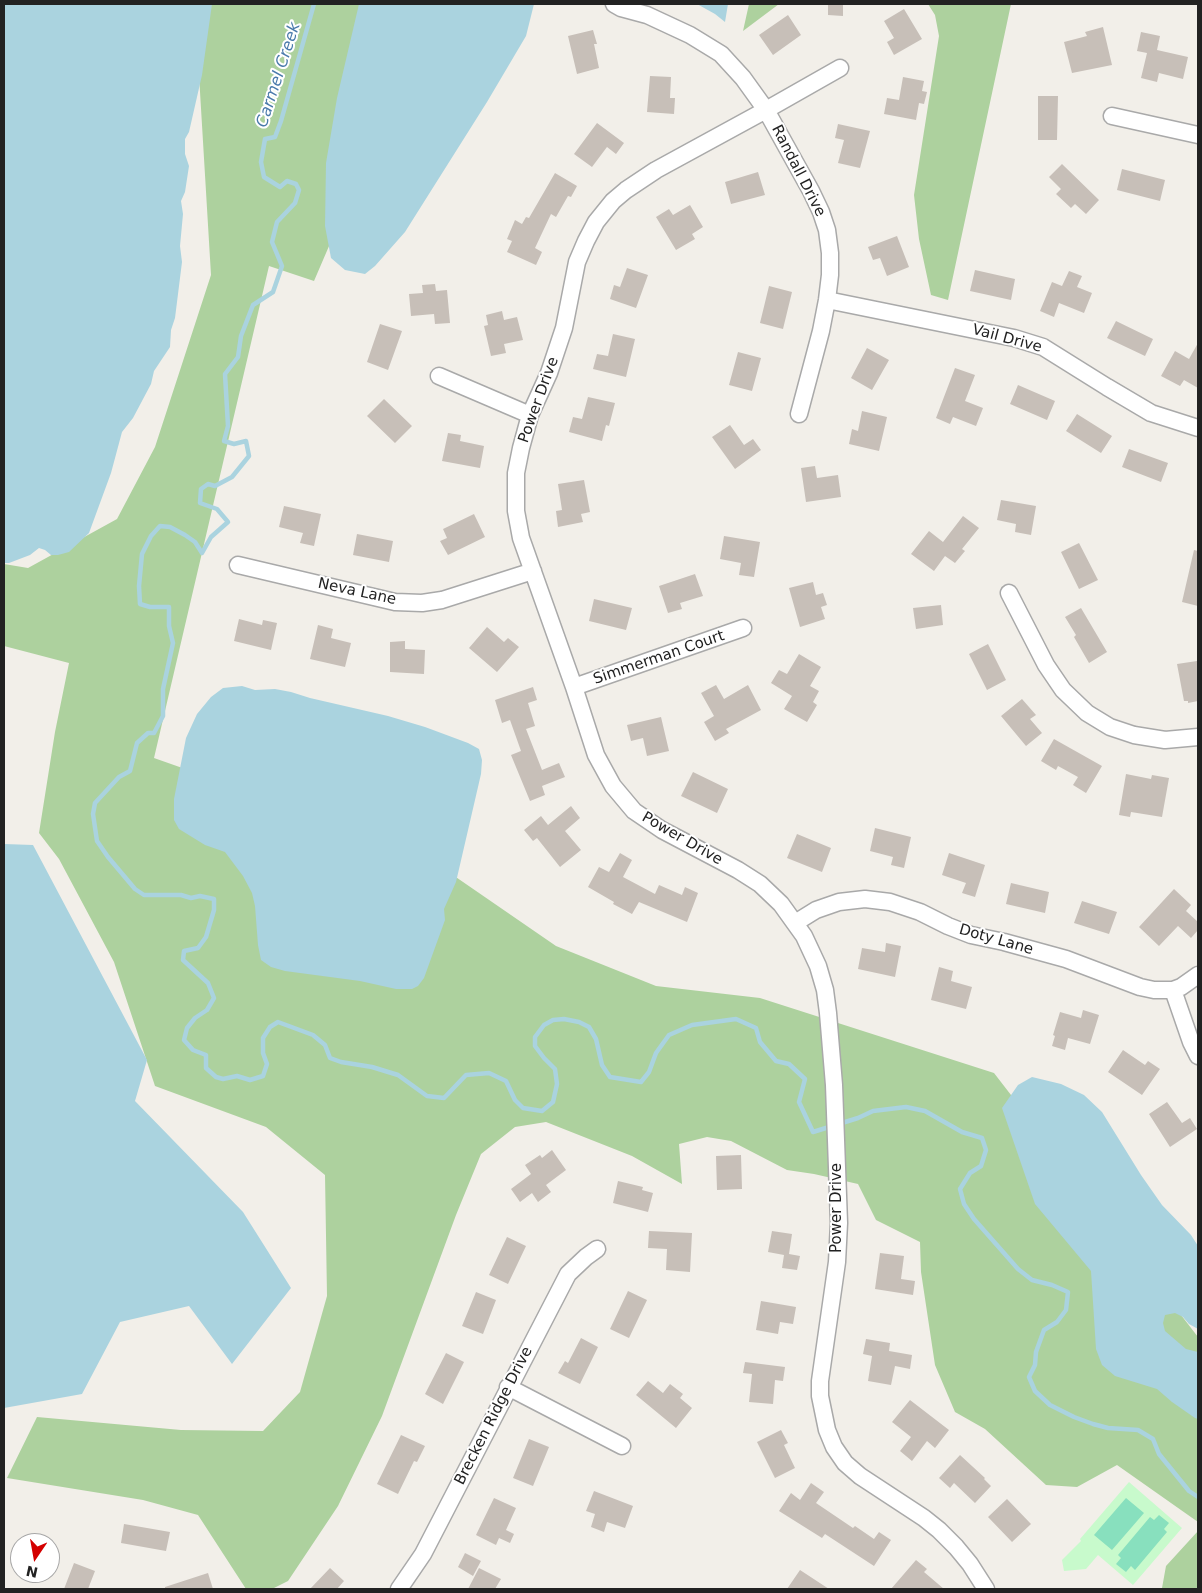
<!DOCTYPE html>
<style>
body{margin:0}
#map{position:relative;width:1202px;height:1593px;overflow:hidden;background:#f2efe9;font-family:"DejaVu Sans",sans-serif}
canvas{display:block}
.frame{position:absolute;inset:0;border:5px solid #222;pointer-events:none}
.north{position:absolute;left:10px;top:1533px;width:50px;height:50px;box-sizing:border-box;background:#fff;border:1px solid #a7a7a7;border-radius:50%;rotate:192deg;font-size:14px;font-weight:700;line-height:20px;text-align:center;color:#222}
.north::after{content:'';display:block;margin:auto;width:18px;height:22px;background:#d40000;clip-path:polygon(50% 0,100% 100%,50% 72%,0 100%)}
</style>
<div id="map">
<canvas width="1202" height="1593"></canvas>
<div class="frame"></div>
<div class="north">N</div>
</div>
<script>
const g = document.querySelector('canvas').getContext('2d');
g.lineJoin = 'round';
function fillPath(path, color) { g.fillStyle = color; g.fill(path, 'evenodd'); }
const shape = rows => new Path2D(rows.map(r => 'M' + r).join(''));
function strokePath(path, color, width, dash) { g.strokeStyle = color; g.lineWidth = width; g.lineCap = dash ? 'butt' : 'round'; g.setLineDash(dash || []); g.stroke(path); }
function write(font, color, halo, rows, align = 'center') {
  g.font = font + ' "DejaVu Sans",sans-serif'; g.lineWidth = 4; g.setLineDash([]); g.textBaseline = 'middle'; g.strokeStyle = halo; g.fillStyle = color; for (const [text, x, y, turn = 0] of rows) {
    g.save(); g.translate(x, y); g.rotate((+turn || 0) * Math.PI / 180); g.textAlign = isNaN(turn) ? turn : align; if (halo) g.strokeText(text, 0, 0); g.fillText(text, 0, 0); g.restore();
  }
}
const forest = shape([
 [201,4,433,4,314,281,269,266,154,758,418,851,556,946,656,986,760,998,994,1073,1198,1337,1198,1522,1117,1465,1077,1487,1046,1485,985,1429,955,1412,935,1365,921,1272,920,1242,876,1220,858,1184,814,1174,787,1170,731,1141,707,1137,679,1144,682,1184,632,1156,546,1122,515,1127,481,1154,456,1215,382,1416,338,1506,288,1581,272,1589,246,1589,198,1515,143,1500,7,1478,37,1417,181,1430,263,1431,300,1392,327,1296,325,1175,266,1127,155,1086,114,962,59,859,39,833,55,732,69,663,4,646,4,564,28,568,117,519,155,447,211,275,199,75],
 [749,4,779,4,743,31],
 [928,4,1011,4,948,300,931,295,919,239,914,195,939,36,935,15],
 [1198,1531,1198,1589,1163,1589,1162,1588,1166,1566]
]);
const park = shape([
 [1129,1482,1182,1528,1133,1585,1098,1555,1086,1569,1064,1571,1062,1560,1081,1541,1080,1539]
]);
const pitch = shape([
 [1126,1498,1144,1513,1112,1550,1094,1535],
 [1159,1515,1169,1523,1164,1529,1167,1532,1135,1570,1131,1566,1126,1572,1116,1564,1121,1558,1118,1555,1150,1517,1154,1520]
]);
const water = shape([
 [4,4,212,4,202,75,189,132,185,139,185,154,189,166,185,192,181,201,183,214,180,246,182,262,175,318,171,330,170,347,154,371,151,384,133,418,122,432,111,473,89,533,69,552,58,555,51,555,45,550,39,548,30,555,9,563,4,563],
 [359,4,534,4,526,36,487,102,405,232,375,266,365,274,345,270,331,258,325,226,326,163,337,98],
 [697,4,728,4,725,22,715,14],
 [242,686,255,690,275,689,291,692,310,698,388,716,425,727,468,743,479,749,482,760,481,774,456,882,444,909,445,920,424,978,418,986,412,989,396,989,360,981,285,971,271,967,261,960,258,945,255,906,252,893,243,876,225,852,205,845,179,829,174,820,174,799,186,738,197,714,211,697,223,688],
 [4,844,33,845,147,1060,135,1101,243,1212,291,1288,232,1364,189,1306,120,1322,82,1394,4,1408],
 [1032,1077,1061,1084,1084,1095,1102,1112,1141,1175,1162,1205,1191,1235,1198,1246,1198,1329,1189,1324,1183,1317,1175,1313,1165,1315,1163,1323,1165,1331,1186,1349,1198,1352,1198,1419,1195,1418,1172,1402,1157,1389,1115,1376,1102,1365,1096,1349,1091,1271,1035,1204,1002,1108,1018,1085]
]);
const stream = shape([
 [314,4,281,121,275,137,265,139,261,162,264,177,280,187,287,181,296,184,299,190,295,203,277,222,272,242,282,266,273,292,253,305,241,336,238,357,225,374,228,426,224,441,234,444,246,441,249,456,232,477,215,486,208,484,201,489,200,503,217,509,228,522,211,537,202,553,195,542,185,535,170,527,160,526,151,536,142,554,139,586,140,604,150,607,169,607,169,626,173,643,163,689,163,716,154,733,148,733,137,743,130,771,119,777,95,803,93,814,97,841,108,857,135,889,144,895,181,895,191,898,200,896,214,899,214,910,206,937,198,948,184,951,183,960,208,983,214,998,207,1010,195,1018,187,1028,184,1040,193,1050,206,1055,206,1068,216,1077,223,1079,237,1076,250,1080,263,1076,267,1064,263,1053,263,1038,270,1027,278,1022,313,1035,325,1045,330,1058,341,1062,372,1067,398,1075,427,1096,444,1098,466,1075,489,1073,506,1081,515,1100,523,1108,542,1111,553,1102,557,1084,555,1069,544,1058,535,1046,535,1037,544,1025,553,1020,564,1019,579,1022,589,1027,596,1039,602,1065,610,1077,641,1082,649,1072,656,1053,669,1035,692,1025,736,1019,756,1028,760,1042,776,1061,789,1064,805,1079,799,1102,813,1132,858,1118,873,1111,906,1107,925,1111,962,1132,982,1138,986,1150,981,1166,970,1173,960,1189,964,1204,974,1219,1018,1269,1032,1280,1052,1285,1068,1292,1066,1310,1057,1322,1044,1330,1036,1352,1035,1365,1029,1377,1035,1391,1050,1405,1074,1417,1093,1424,1108,1428,1138,1430,1153,1439,1159,1454,1189,1491,1198,1497]
]);
const building = shape([
 [828,4,843,4,843,16,828,15],
 [904,9,922,39,894,55,887,42,894,38,884,21],
 [788,15,801,35,773,55,759,35],
 [1103,27,1112,65,1072,73,1064,42,1087,36,1085,32],
 [593,30,597,44,594,44,599,68,577,74,568,36],
 [1141,32,1160,36,1157,50,1188,57,1183,79,1159,73,1157,82,1141,78,1147,53,1137,51],
 [650,76,671,77,670,98,675,98,674,114,647,112],
 [903,77,924,81,922,91,927,92,924,104,919,103,916,120,884,114,887,98,899,100],
 [1038,96,1058,96,1057,140,1038,140],
 [597,123,624,143,616,154,607,147,592,167,574,154],
 [838,124,870,131,860,168,838,163,844,140,835,138],
 [1062,164,1099,200,1086,214,1075,204,1071,208,1056,194,1061,189,1049,177],
 [1122,169,1165,180,1160,201,1117,190],
 [758,172,765,195,731,204,725,182],
 [555,173,577,186,571,197,568,196,556,217,551,214,535,248,542,252,536,265,507,252,512,241,507,239,515,220,522,224,526,217,529,218],
 [690,205,703,227,692,234,695,239,676,250,656,217,669,209,673,215],
 [897,236,909,267,887,276,880,258,873,260,868,247],
 [627,268,648,275,636,308,610,299,614,285,620,287],
 [975,270,1015,279,1011,300,970,291],
 [1069,271,1082,276,1077,287,1092,293,1084,313,1059,303,1054,317,1040,311,1052,282,1062,286],
 [435,284,436,291,447,290,450,323,435,324,434,314,411,316,409,294,423,293,422,285],
 [769,286,792,292,783,329,760,323],
 [502,311,504,320,517,317,523,340,504,344,506,353,491,356,484,326,488,325,486,315],
 [1116,321,1153,339,1145,356,1107,338],
 [380,324,402,331,388,370,367,362],
 [613,334,635,339,626,377,593,369,597,354,608,356],
 [1198,343,1198,388,1184,380,1180,386,1161,376,1175,351,1189,359],
 [867,348,889,360,872,390,851,378],
 [738,352,761,358,752,391,729,385],
 [955,368,975,375,965,401,983,408,976,426,953,417,950,424,936,418],
 [1018,385,1055,401,1047,420,1010,404],
 [588,397,615,403,609,426,606,425,602,441,569,432,573,417,582,419],
 [384,399,412,426,395,443,367,416],
 [862,411,887,417,879,451,849,444,852,429,858,431],
 [1077,414,1112,436,1101,453,1066,431],
 [730,425,744,445,753,439,761,450,735,469,712,437],
 [448,433,461,435,460,441,484,446,480,468,442,461],
 [1129,449,1168,463,1161,482,1122,467],
 [815,466,817,478,838,475,841,497,806,502,801,468],
 [584,480,590,512,581,514,583,522,558,527,556,511,562,510,558,484],
 [1001,500,1036,506,1031,535,1015,532,1016,524,997,520],
 [284,506,321,514,314,546,300,543,303,533,279,527],
 [474,514,485,537,448,555,440,541,447,538,443,529],
 [963,516,979,528,962,549,965,551,955,563,945,556,934,571,911,554,929,531,943,542],
 [357,534,393,541,389,562,353,555],
 [724,536,760,542,754,577,739,575,741,563,720,559],
 [1079,543,1098,580,1079,589,1061,552],
 [1194,550,1198,551,1198,606,1182,602],
 [695,574,703,596,680,603,682,609,668,613,659,586],
 [813,582,816,595,823,593,827,605,821,607,825,619,800,627,789,588],
 [594,599,632,608,626,630,589,621],
 [941,605,943,625,916,629,913,608],
 [1081,608,1107,652,1089,663,1074,637,1076,635,1065,617],
 [239,619,262,625,263,620,277,623,271,650,234,641],
 [318,625,333,629,331,638,351,643,345,667,310,659],
 [487,627,504,642,508,638,519,647,497,672,469,648],
 [405,641,405,649,425,650,424,674,390,672,390,642],
 [988,644,1006,680,987,690,969,654],
 [799,654,821,667,810,686,819,691,813,702,817,705,807,722,784,709,792,696,771,683,779,670,787,674],
 [1197,661,1198,670,1198,701,1188,703,1188,701,1184,701,1177,664],
 [716,685,724,699,748,685,761,710,726,729,729,733,715,741,704,722,714,716,701,693],
 [533,687,537,700,528,703,535,726,526,729,542,770,559,763,565,777,542,786,545,795,530,801,511,755,521,751,510,720,502,723,495,700],
 [1022,699,1036,715,1030,719,1042,733,1026,746,1001,716],
 [661,717,669,751,647,756,643,738,631,741,627,725],
 [1054,739,1102,766,1086,793,1073,785,1078,777,1058,766,1056,770,1041,761],
 [693,772,728,789,717,813,681,796],
 [1126,774,1151,779,1152,775,1169,778,1162,817,1131,812,1130,817,1119,815],
 [571,806,580,818,565,831,581,850,560,867,537,838,533,841,524,830,541,816,548,825],
 [875,828,911,837,904,868,891,865,893,857,870,851],
 [797,834,831,848,822,872,787,858],
 [620,853,632,860,623,877,655,894,659,885,682,895,685,887,698,893,687,922,639,902,632,914,613,904,614,902,588,887,599,867,609,872],
 [949,853,985,865,975,897,962,893,966,883,942,875],
 [1011,883,1049,892,1045,913,1006,904],
 [1174,889,1191,905,1186,911,1198,922,1198,930,1191,938,1178,926,1159,946,1139,927],
 [1082,901,1117,912,1109,934,1074,923],
 [886,943,901,946,895,977,858,969,862,948,885,952],
 [939,967,953,971,951,981,972,987,966,1009,931,1000],
 [1083,1010,1099,1015,1090,1044,1068,1038,1065,1050,1052,1046,1055,1036,1053,1035,1060,1012,1081,1018],
 [1123,1050,1145,1065,1148,1061,1160,1069,1142,1095,1108,1072],
 [1167,1102,1182,1123,1190,1118,1197,1129,1170,1147,1149,1114],
 [552,1150,566,1170,546,1185,551,1192,538,1202,532,1193,520,1202,511,1189,531,1174,525,1165,540,1155,542,1158],
 [741,1155,742,1189,717,1190,716,1156],
 [618,1181,643,1187,642,1190,653,1193,648,1212,613,1203],
 [649,1231,692,1233,690,1272,666,1270,667,1249,648,1248],
 [772,1231,792,1234,789,1254,800,1256,797,1270,782,1268,784,1255,768,1252],
 [507,1237,526,1246,508,1284,489,1275],
 [880,1253,904,1256,901,1279,915,1281,913,1295,875,1289],
 [628,1291,647,1300,629,1338,610,1329],
 [476,1292,496,1300,483,1334,462,1326],
 [761,1301,796,1307,793,1324,780,1322,778,1334,756,1330],
 [581,1338,598,1347,580,1384,558,1373,565,1361,568,1363],
 [866,1339,890,1343,889,1351,912,1355,910,1369,895,1366,891,1385,868,1381,872,1356,863,1354],
 [446,1353,464,1362,443,1404,425,1394],
 [745,1362,785,1367,783,1381,775,1380,773,1404,749,1402,752,1374,743,1373],
 [648,1381,663,1393,670,1384,683,1394,680,1398,692,1408,676,1428,636,1395],
 [910,1400,949,1430,935,1448,927,1441,912,1461,900,1451,911,1437,892,1422],
 [781,1430,788,1443,784,1445,795,1468,775,1478,757,1442],
 [401,1435,425,1446,417,1462,414,1461,398,1494,377,1484],
 [529,1439,549,1447,533,1486,513,1478],
 [960,1455,985,1478,984,1479,991,1486,975,1503,954,1483,950,1488,939,1478],
 [811,1483,824,1492,816,1503,853,1528,855,1526,874,1539,879,1532,891,1540,874,1566,825,1534,822,1538,779,1511,791,1493,800,1500],
 [594,1491,633,1506,625,1528,607,1522,604,1532,591,1527,595,1514,586,1511],
 [494,1498,516,1508,506,1530,514,1534,510,1543,499,1538,496,1545,476,1535],
 [1007,1499,1031,1524,1012,1542,988,1517],
 [124,1524,170,1532,166,1551,121,1543],
 [465,1553,481,1561,473,1576,458,1567],
 [916,1560,927,1569,924,1572,944,1589,891,1589],
 [74,1563,95,1571,88,1589,64,1589],
 [330,1568,344,1581,337,1589,310,1589],
 [479,1568,501,1579,495,1589,468,1589],
 [800,1570,829,1589,787,1589],
 [208,1573,213,1589,165,1589,165,1587]
]);
const minor = shape([
 [614,4,621,8,647,15,690,35,721,54,743,78,766,110,811,191,821,212,827,230,830,253,830,275,827,300,821,331,799,414],
 [840,68,766,110,656,170,626,190,613,201,596,222,586,241,577,262,564,328,549,373,530,415,521,448,516,473,516,511,521,538,574,687,596,755,613,786,634,811,662,830,738,870,760,884,781,904,804,936,818,966,825,990,828,1013,834,1085,839,1223,837,1262,820,1381,820,1396,827,1430,834,1447,845,1463,860,1476,924,1518,939,1530,956,1547,970,1564,986,1589],
 [1112,116,1198,135],
 [827,300,1014,338,1043,347,1107,387,1151,413,1198,428],
 [439,376,530,415],
 [238,565,395,602,422,603,442,600,533,571],
 [1009,593,1046,665,1063,690,1087,713,1110,727,1134,735,1165,740,1198,737],
 [574,687,743,628],
 [795,923,816,910,839,902,865,899,890,902,920,912,948,926,971,935,1004,942,1066,959,1140,987,1154,990,1173,990,1181,987,1198,975],
 [1173,990,1191,1042,1198,1056],
 [508,1387,622,1446],
 [399,1589,423,1554,568,1274,586,1257,597,1249]
]);
const streetNames = [
 ["Randall Drive",798,171,63],
 ["Vail Drive",1007,339,15],
 ["Power Drive",539,400,-70],
 ["Neva Lane",357,592,12],
 ["Simmerman Court",659,658,-19],
 ["Power Drive",682,839,30],
 ["Doty Lane",996,940,16],
 ["Power Drive",837,1208,-90],
 ["Brecken Ridge Drive",494,1416,-63]
];
const waterNames = [
 ["Carmel Creek",279,75,-72]
];
fillPath(forest, '#add19e');
fillPath(park, '#c8facc');
fillPath(pitch, '#88e0be');
fillPath(water, '#aad3df');
strokePath(stream, '#aad3df', 4.5);
fillPath(building, '#c7bfb8');
strokePath(minor, '#a9a9a9', 19);
strokePath(minor, '#fff', 16);
write('15px', '#222', '#fff', streetNames);
write('italic 16px', '#4a7aab', '#fff', waterNames);
</script>
